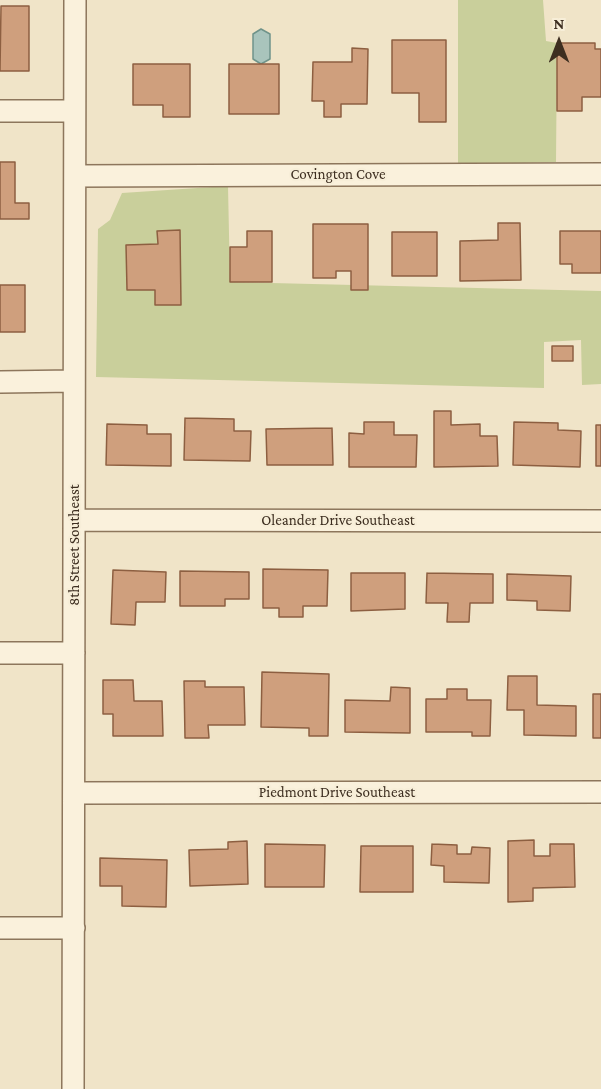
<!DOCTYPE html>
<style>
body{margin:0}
#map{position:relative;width:601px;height:1089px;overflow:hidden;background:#f0e4c8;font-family:"Crimson Pro",serif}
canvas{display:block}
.north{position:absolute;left:529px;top:12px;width:60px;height:60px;-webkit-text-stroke:4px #f7eed8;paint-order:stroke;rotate:0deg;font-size:16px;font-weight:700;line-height:24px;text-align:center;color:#3d2e20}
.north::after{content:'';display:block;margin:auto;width:21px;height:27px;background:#3d2e20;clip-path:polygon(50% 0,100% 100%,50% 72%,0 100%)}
</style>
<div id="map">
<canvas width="601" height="1089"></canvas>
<div class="north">N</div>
</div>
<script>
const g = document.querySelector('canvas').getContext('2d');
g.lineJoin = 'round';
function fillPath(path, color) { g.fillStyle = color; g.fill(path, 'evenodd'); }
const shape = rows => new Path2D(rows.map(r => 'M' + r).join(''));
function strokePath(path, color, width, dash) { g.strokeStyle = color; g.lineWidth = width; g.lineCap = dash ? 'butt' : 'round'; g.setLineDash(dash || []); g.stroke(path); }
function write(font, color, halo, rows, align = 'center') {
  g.font = font + ' "Crimson Pro",serif'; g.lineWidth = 4.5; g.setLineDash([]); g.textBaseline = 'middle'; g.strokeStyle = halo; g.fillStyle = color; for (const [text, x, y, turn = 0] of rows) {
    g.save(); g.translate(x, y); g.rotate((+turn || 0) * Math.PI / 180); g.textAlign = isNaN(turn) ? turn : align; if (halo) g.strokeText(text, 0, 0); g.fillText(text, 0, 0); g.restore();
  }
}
const green = shape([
 [458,0,543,0,546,41,557,43,556,162,458,165],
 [228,186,230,282,601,291,601,384,582,385,581,340,544,342,544,388,96,377,98,229,110,220,122,193]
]);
const water = shape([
 [261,29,270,34,270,59,261,64,253,59,253,34,261,29]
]);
const building = shape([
 [1,6,29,6,29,71,0,71,1,6],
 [392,40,446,40,446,122,419,122,419,93,392,93,392,40],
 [557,43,595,43,595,49,601,49,601,97,582,97,582,111,557,111,557,43],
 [352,48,368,49,367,104,341,104,341,117,324,117,324,101,312,101,313,62,352,62,352,48],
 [133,64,190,64,190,117,163,117,163,105,133,105,133,64],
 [229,64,279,64,279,114,229,114,229,64],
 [0,162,15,162,15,203,29,203,29,219,0,219,0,162],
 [498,223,520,223,521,280,460,281,460,241,498,240,498,223],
 [313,224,368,224,368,290,351,290,351,271,336,271,336,278,313,278,313,224],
 [180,230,181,305,155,305,155,290,127,290,126,245,158,244,157,231,180,230],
 [247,231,272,231,272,282,230,282,230,247,247,247,247,231],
 [560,231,601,231,601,273,572,273,572,264,560,264,560,231],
 [392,232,437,232,437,276,392,276,392,232],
 [0,285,25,285,25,332,0,332,0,285],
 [552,346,573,346,573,361,552,361,552,346],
 [434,411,451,411,451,425,480,424,480,436,497,436,498,466,434,467,434,411],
 [185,418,234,419,234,431,251,431,250,461,184,460,185,418],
 [364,422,394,422,394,435,417,435,416,467,349,467,349,433,364,434,364,422],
 [514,422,558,423,558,430,581,431,580,467,513,465,514,422],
 [107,424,147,425,147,434,171,434,171,466,106,465,107,424],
 [596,425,601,425,601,466,596,466,596,425],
 [332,428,333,465,267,465,266,429,332,428],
 [263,569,328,570,327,606,303,606,303,617,279,617,279,608,263,608,263,569],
 [113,570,166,572,165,602,136,602,135,625,111,624,113,570],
 [180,571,249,572,249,599,225,599,225,606,180,606,180,571],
 [351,573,405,573,405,609,351,611,351,573],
 [427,573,493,574,493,603,470,603,469,622,447,622,448,603,426,603,427,573],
 [507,574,571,576,570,611,537,610,537,601,507,600,507,574],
 [262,672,329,674,328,736,309,736,309,728,261,727,262,672],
 [508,676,537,676,537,705,576,706,576,736,524,735,524,710,507,710,508,676],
 [103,680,133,680,134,701,162,701,163,736,113,736,113,714,103,714,103,680],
 [184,681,205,681,205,687,244,687,245,725,208,725,209,738,185,738,184,681],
 [391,687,410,688,410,733,345,732,345,700,390,701,391,687],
 [447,689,467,689,467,700,491,700,490,736,472,736,472,732,426,732,426,699,447,699,447,689],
 [593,694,601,694,601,738,593,738,593,694],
 [534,840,534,856,550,856,550,844,574,844,575,887,533,888,533,901,508,902,508,841,534,840],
 [247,841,248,884,190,886,189,850,228,849,228,842,247,841],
 [265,844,325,845,324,887,265,887,265,844],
 [432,844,457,845,457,854,471,854,472,847,490,848,489,883,444,882,444,866,431,865,432,844],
 [361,846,413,846,413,892,360,892,361,846],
 [100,858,167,860,166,907,122,906,122,886,100,886,100,858]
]);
const minor = shape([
 [0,111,74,111],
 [75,176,601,174],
 [0,382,74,381],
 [75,520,601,521],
 [0,653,74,653],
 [74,793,601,792],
 [0,928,74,928],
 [73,1089,75,0]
]);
const streetNames = [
 ["Covington Cove",338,174],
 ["Oleander Drive Southeast",338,520],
 ["8th Street Southeast",74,545,-90],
 ["Piedmont Drive Southeast",337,792]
];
fillPath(green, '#c9cf9b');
fillPath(water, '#a9c4bc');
strokePath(water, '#6f938a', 1.5);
fillPath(building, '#cf9f7d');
strokePath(building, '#8d5f41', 1.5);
strokePath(minor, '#8d765c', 24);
strokePath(minor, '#faf1dc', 21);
write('15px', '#3d2e20', '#f7eed8', streetNames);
</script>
